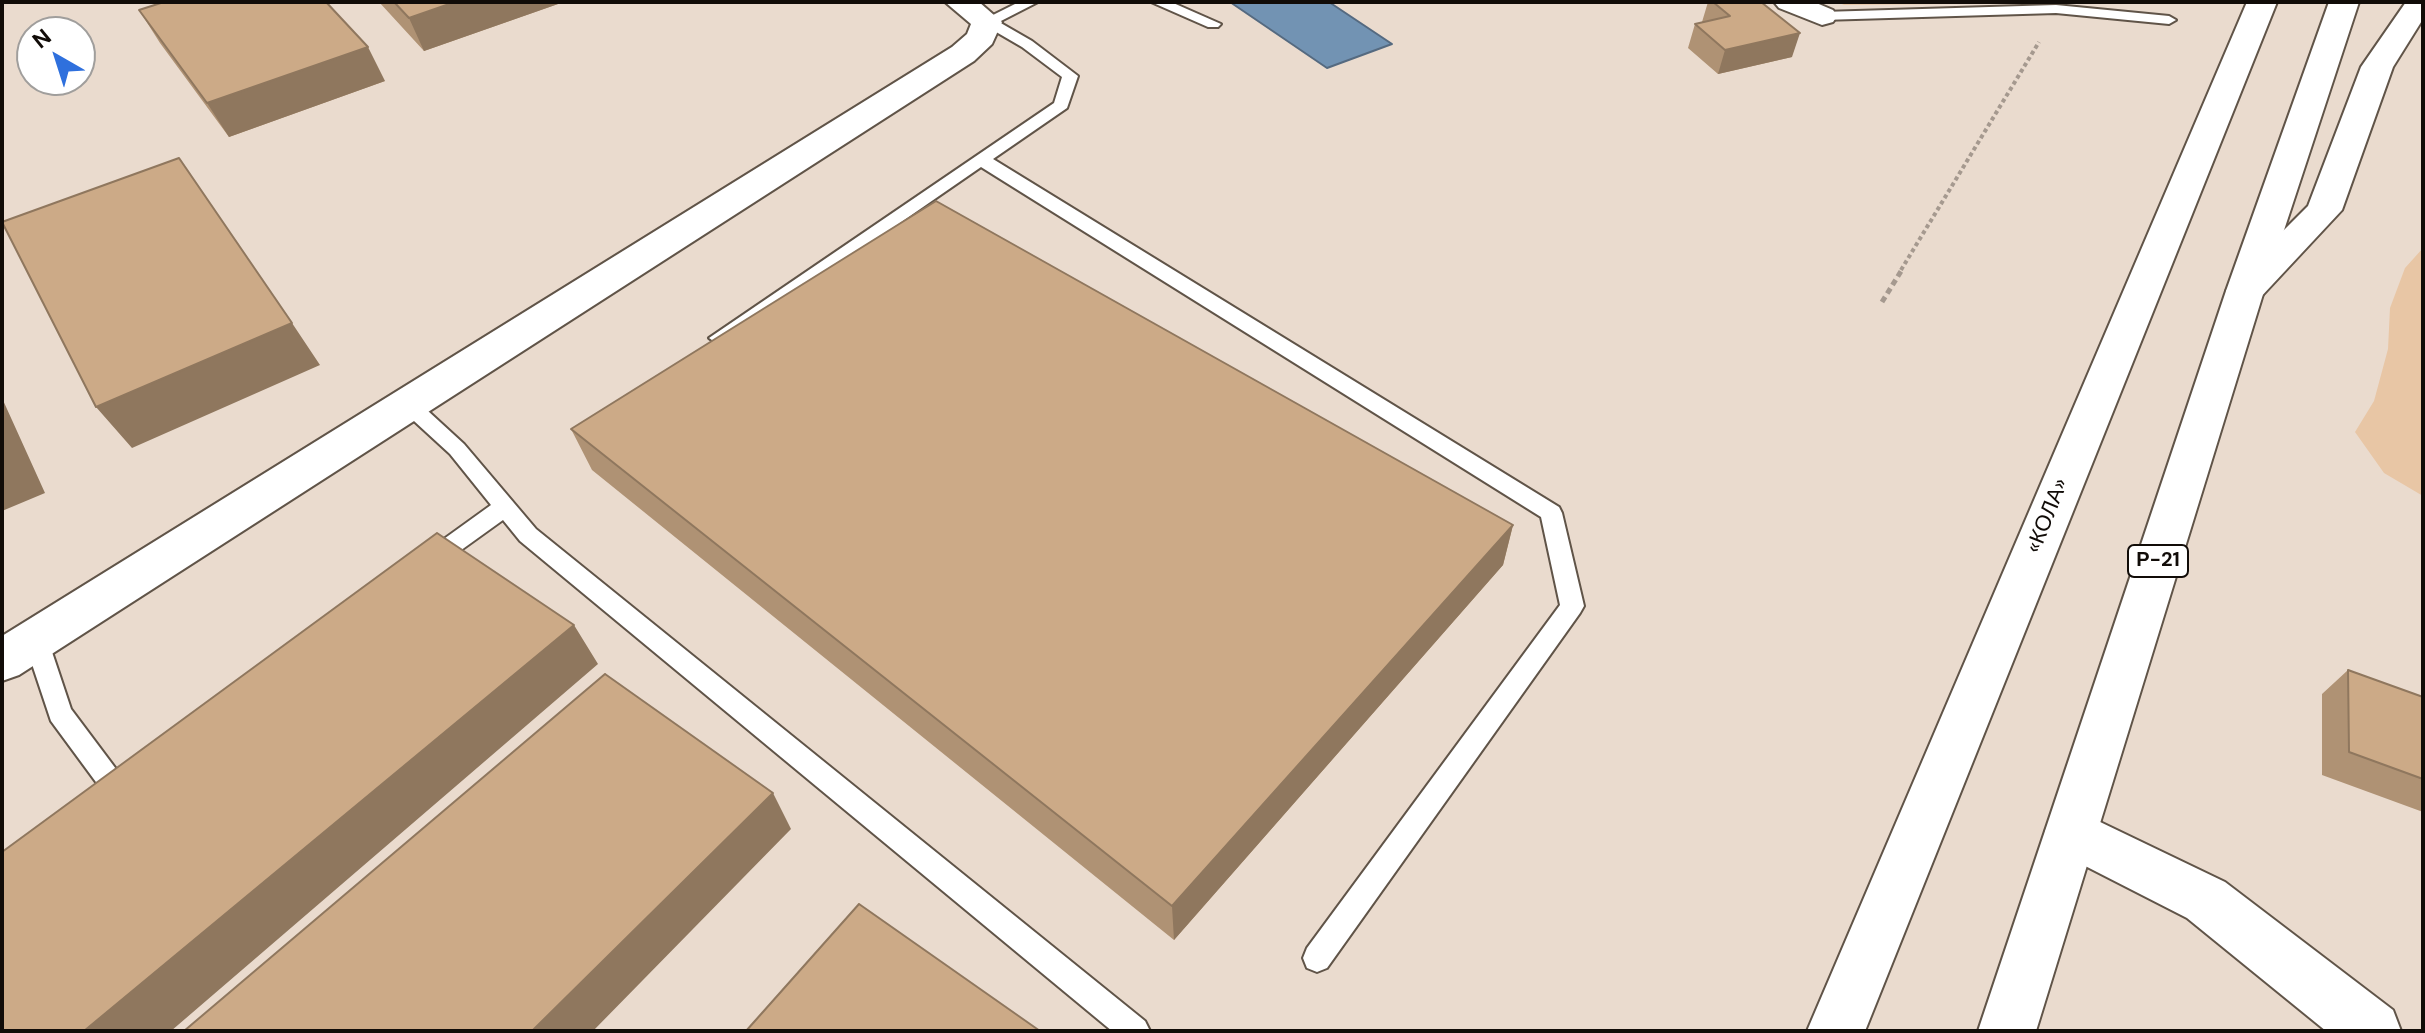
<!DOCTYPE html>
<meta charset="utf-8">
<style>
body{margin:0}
#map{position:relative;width:2425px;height:1033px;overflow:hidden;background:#eadbce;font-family:"DM Sans",sans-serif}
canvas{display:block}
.frame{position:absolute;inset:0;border:4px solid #110c08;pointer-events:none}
.north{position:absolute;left:16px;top:16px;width:80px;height:80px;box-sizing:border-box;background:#fff;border:2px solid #a09e9c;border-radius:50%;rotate:321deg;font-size:22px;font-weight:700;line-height:32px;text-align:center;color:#110c08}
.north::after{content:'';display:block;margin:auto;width:28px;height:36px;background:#2f70dd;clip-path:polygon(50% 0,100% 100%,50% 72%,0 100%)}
</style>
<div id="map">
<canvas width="2425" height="1033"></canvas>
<div class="frame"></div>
<div class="north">N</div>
</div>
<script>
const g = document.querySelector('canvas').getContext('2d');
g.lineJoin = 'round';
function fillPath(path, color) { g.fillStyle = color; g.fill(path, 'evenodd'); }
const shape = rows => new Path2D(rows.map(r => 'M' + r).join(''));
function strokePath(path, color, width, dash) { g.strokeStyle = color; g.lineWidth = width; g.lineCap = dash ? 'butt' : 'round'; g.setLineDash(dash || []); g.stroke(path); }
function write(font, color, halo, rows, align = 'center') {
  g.font = font + ' "DM Sans",sans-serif'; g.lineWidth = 8; g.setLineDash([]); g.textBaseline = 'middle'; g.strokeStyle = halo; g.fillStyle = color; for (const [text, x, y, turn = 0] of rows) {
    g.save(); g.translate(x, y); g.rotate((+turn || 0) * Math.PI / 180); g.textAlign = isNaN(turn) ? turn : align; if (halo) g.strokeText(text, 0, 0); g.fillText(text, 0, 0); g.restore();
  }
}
const green = shape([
 [1837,2,2160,2,1844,5],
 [2423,248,2423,496,2384,473,2355,432,2374,401,2388,349,2390,308,2405,268]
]);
const water = shape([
 [1230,2,1329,2,1392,44,1327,68,1230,2]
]);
const pathFar1 = shape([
 [1901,270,2039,42]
]);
const path = shape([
 [1882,302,1903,268]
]);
const service = shape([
 [1019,2,1038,2,999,22,1032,41,1078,76,1067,108,993,159,1559,507,1562,513,1584,606,1580,613,1327,968,1317,972,1307,968,1303,958,1307,948,1560,605,1541,517,981,167,726,343,719,345,709,338,1054,103,1062,77,1022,47,979,22,1019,2],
 [1151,2,1171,2,1221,24,1218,27,1208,27,1151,2],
 [2056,5,2169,16,2176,20,2169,24,2056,13,1822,20,1815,16,1822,12,2056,5],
 [409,398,416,400,464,444,536,529,1145,1021,1150,1031,1112,1031,520,541,503,520,439,566,431,569,423,566,420,560,423,554,491,505,450,454,402,410,399,405,402,400,409,398],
 [36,630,44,633,48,640,71,709,119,773,125,771,134,774,138,782,125,797,116,800,107,797,51,721,24,640,28,633,36,630]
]);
const minor = shape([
 [945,2,979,2,1002,22,992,44,974,61,19,675,2,681,2,636,952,47,967,34,971,24,945,2],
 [1774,2,1814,2,1833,10,1837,16,1833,22,1822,25,1779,8,1774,2],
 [2071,808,2225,882,2393,1010,2401,1031,2326,1031,2187,918,2052,849,2045,832,2052,815,2071,808]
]);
const secondary = shape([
 [2406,2,2423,2,2423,19,2393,67,2342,210,2258,300,2245,303,2232,300,2226,291,2232,282,2308,206,2361,67,2406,2]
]);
const trunk = shape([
 [2247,2,2277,2,1865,1031,1807,1031,2247,2],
 [2329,2,2359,2,2264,291,2036,1031,1978,1031,2226,291,2329,2]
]);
const wall = shape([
 [379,2,557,2,558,4,424,51],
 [1708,2,1761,2,1792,57,1718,74,1688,48,1695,24,1702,22],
 [139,10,385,81,229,137,160,43],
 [571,429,1513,525,1503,565,1174,940,592,470],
 [2348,670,2423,697,2423,812,2322,775,2322,694]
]);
const shadedWall = shape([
 [455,2,557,2,558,4,424,51,409,18],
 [1800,33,1792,57,1718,74,1725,50],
 [368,47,385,81,229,137,207,103],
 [292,323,320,365,132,448,96,407],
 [2,398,45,493,2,511],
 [1513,525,1503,565,1174,940,1172,906],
 [574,625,598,664,171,1031,84,1031],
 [773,793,791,829,593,1031,532,1031]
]);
const building = shape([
 [164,2,326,2,368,47,207,103,139,10,164,2],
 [394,2,455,2,409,18,394,2],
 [1713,2,1761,2,1800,33,1725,50,1695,24,1730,16,1713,2],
 [179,158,292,323,96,407,2,222,179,158],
 [936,201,1513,525,1172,906,571,429,936,201],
 [437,533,574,625,84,1031,2,1031,2,852,437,533],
 [2348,670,2423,697,2423,779,2349,752,2348,670],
 [605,674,773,793,532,1031,184,1031,605,674],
 [859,904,1040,1031,746,1031,859,904]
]);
const shields = [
 [2158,561,60]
];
const shieldNames = [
 ["Р-21",2158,561]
];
const streetNames = [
 ["«КОЛА»",2048,516,-68]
];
fillPath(green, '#e8c6a5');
fillPath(water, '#7293b3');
strokePath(water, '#556a80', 2);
strokePath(service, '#605448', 4);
strokePath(minor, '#605448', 4);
strokePath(secondary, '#605448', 4);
strokePath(trunk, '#605448', 4);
strokePath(pathFar1, '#a5998f', 4, [4, 3]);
strokePath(path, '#a5998f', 5, [6, 4]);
fillPath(service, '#fff');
fillPath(minor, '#fff');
fillPath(secondary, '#fff');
fillPath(trunk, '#fff');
fillPath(wall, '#af9274');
fillPath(shadedWall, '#8f775e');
fillPath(building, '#ccaa87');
strokePath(building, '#8f775e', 2);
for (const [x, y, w] of shields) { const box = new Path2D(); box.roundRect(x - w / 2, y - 16, w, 32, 6); g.fillStyle = '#fff'; g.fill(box); strokePath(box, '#110c08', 2); }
write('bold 20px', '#110c08', null, shieldNames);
write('22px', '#110c08', '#fff', streetNames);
</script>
